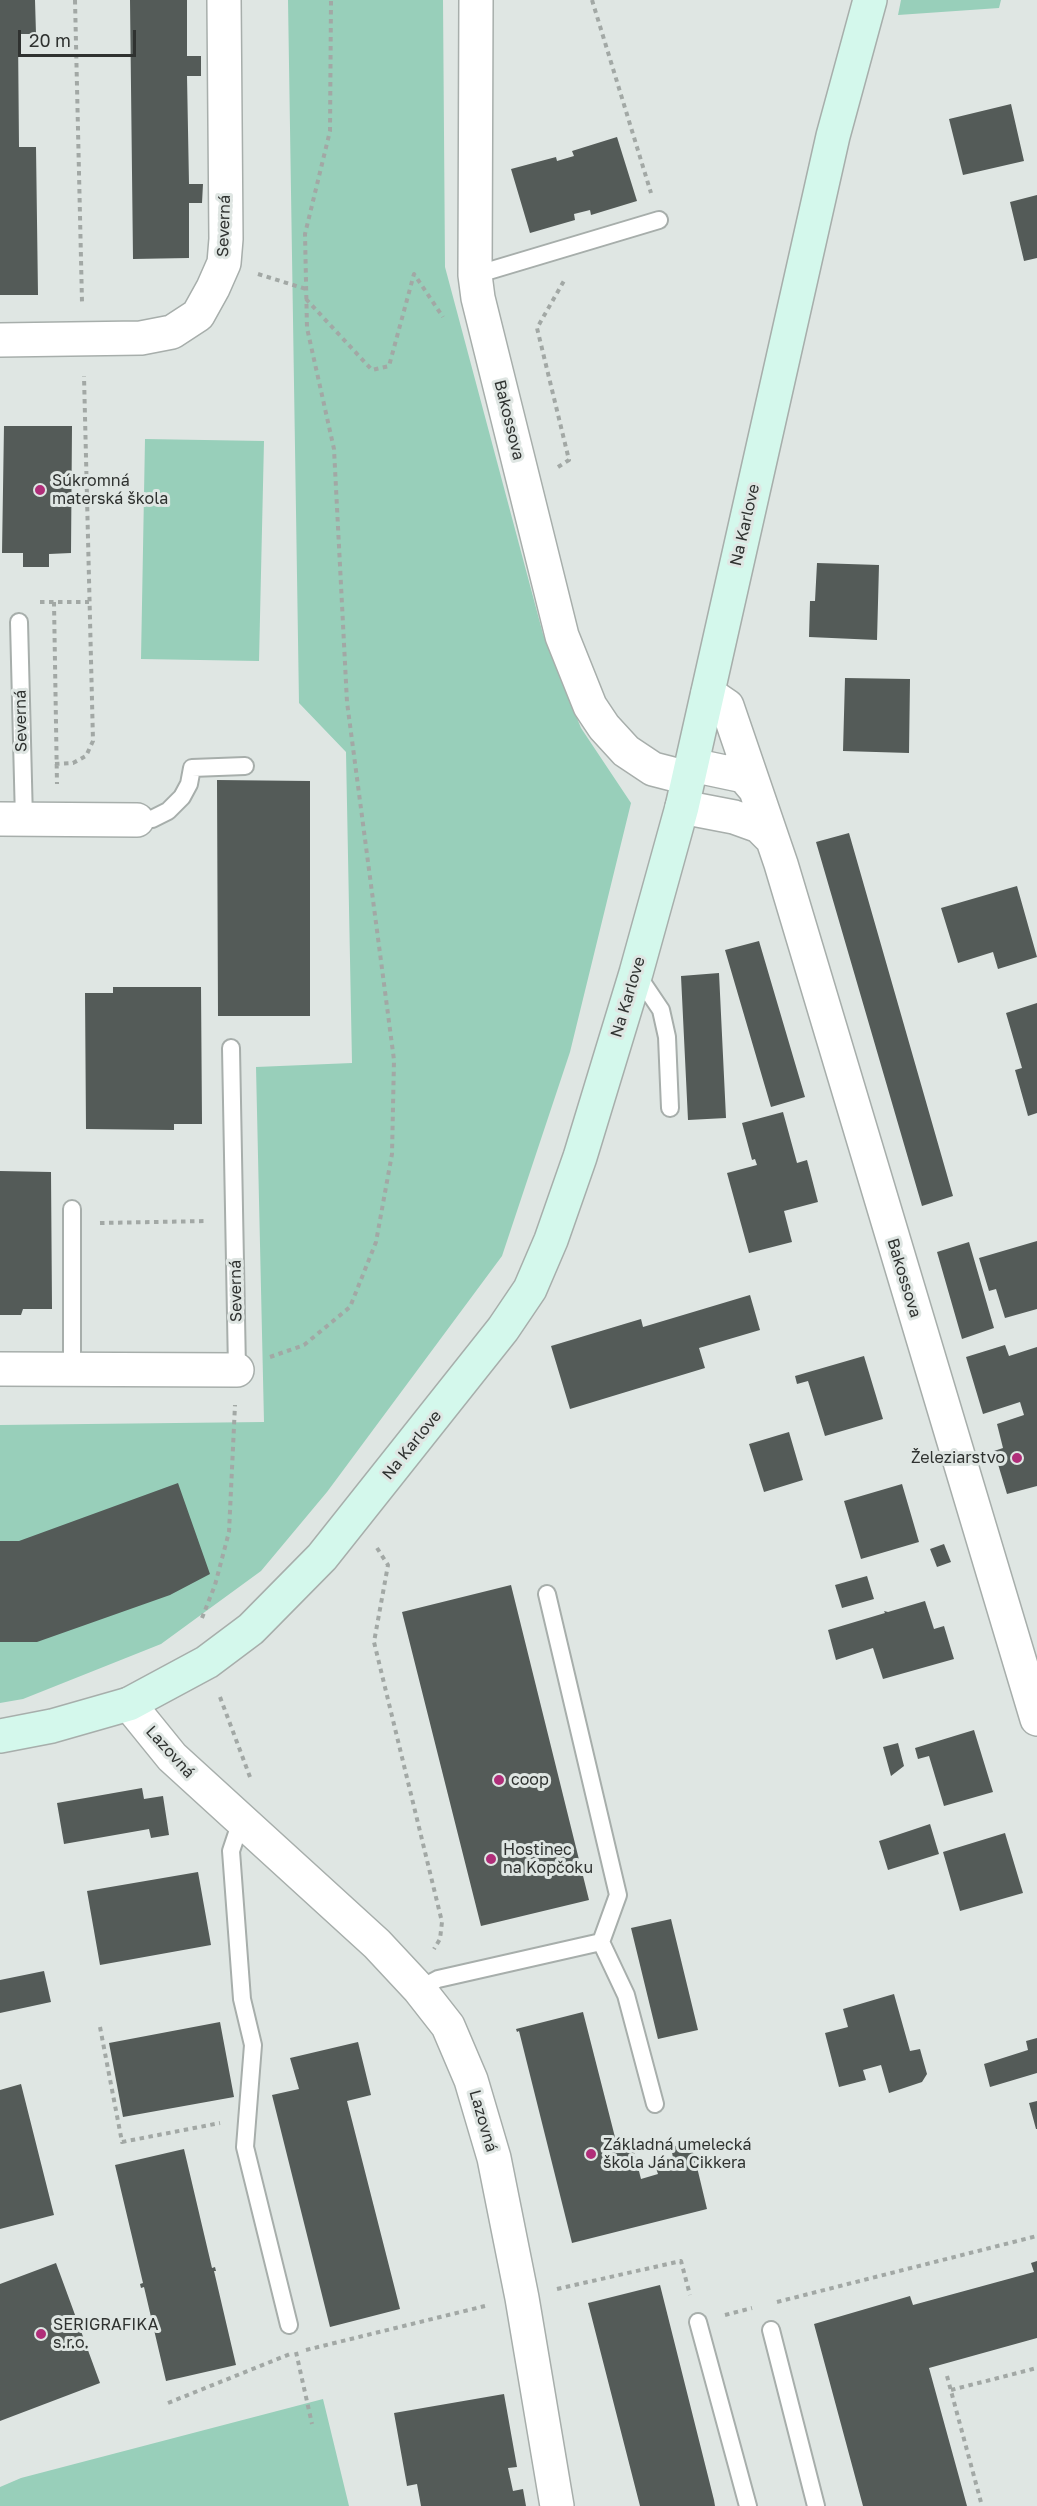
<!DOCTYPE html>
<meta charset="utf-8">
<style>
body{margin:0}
#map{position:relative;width:1037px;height:2506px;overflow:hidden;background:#dfe6e3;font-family:"Golos Text",sans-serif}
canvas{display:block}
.scale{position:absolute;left:18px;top:30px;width:118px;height:27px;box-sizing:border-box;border:3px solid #2f3230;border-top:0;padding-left:8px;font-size:18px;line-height:21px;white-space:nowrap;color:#2f3230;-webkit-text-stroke:4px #dfe6e3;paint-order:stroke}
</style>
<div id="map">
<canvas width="1037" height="2506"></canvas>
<div class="scale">20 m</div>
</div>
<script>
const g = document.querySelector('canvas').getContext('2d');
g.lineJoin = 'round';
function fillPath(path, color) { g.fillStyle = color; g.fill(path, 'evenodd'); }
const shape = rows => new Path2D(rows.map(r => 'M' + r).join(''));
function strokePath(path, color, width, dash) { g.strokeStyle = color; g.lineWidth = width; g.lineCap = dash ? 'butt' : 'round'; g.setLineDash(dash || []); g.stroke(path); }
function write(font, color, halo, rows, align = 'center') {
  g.font = font + ' "Golos Text",sans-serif'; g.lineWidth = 6; g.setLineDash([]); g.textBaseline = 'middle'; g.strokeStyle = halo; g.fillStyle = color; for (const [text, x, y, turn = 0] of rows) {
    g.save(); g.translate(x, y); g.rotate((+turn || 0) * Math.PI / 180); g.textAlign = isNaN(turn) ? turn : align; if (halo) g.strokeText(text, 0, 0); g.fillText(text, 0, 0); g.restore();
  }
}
const green = shape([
 [288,0,443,0,445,267,543,634,581,728,631,803,570,1052,502,1256,327,1492,261,1571,161,1644,23,1699,0,1703,0,1425,264,1422,256,1067,352,1063,346,752,299,703],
 [901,0,1001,0,999,8,898,15],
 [145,439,264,441,259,661,141,659],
 [323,2399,349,2506,0,2506,0,2487,21,2478]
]);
const building = shape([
 [0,0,35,0,36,34,18,34,19,147,36,147,38,295,0,295],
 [130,0,187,0,187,56,201,56,201,76,187,76,189,184,203,184,202,203,189,203,189,258,133,259],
 [1011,104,1024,161,963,175,949,119],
 [617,137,637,201,591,215,590,210,574,214,575,220,530,233,511,169,556,157,557,161,574,156,572,151],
 [1037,195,1037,258,1024,261,1010,202],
 [4,426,72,426,71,553,49,554,49,567,23,567,23,553,2,553],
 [817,563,879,565,877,640,809,637,810,601,815,601],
 [845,678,910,679,909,753,843,751],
 [217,780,310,781,310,1016,218,1016],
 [849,833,953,1196,922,1206,816,842],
 [1017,886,1037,957,998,969,993,952,958,963,941,908],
 [759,941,805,1097,771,1107,725,950],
 [719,973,726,1118,688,1120,681,976],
 [113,987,201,987,202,1124,174,1124,174,1130,86,1129,85,993,113,993],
 [1037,1003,1037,1113,1028,1116,1015,1070,1022,1068,1006,1013],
 [783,1112,797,1163,807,1160,818,1202,784,1211,792,1242,749,1253,727,1173,757,1165,755,1159,752,1160,742,1123],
 [0,1171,51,1172,52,1309,23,1309,21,1315,0,1315],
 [1037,1241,1037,1309,1005,1318,996,1289,989,1291,979,1258],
 [969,1242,994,1328,962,1339,937,1252],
 [750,1295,760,1330,699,1348,705,1368,570,1409,551,1346,641,1319,643,1327],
 [1005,1345,1009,1356,1037,1347,1037,1486,1007,1494,994,1451,1003,1448,997,1424,1024,1415,1020,1402,983,1414,966,1357],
 [864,1356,883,1419,825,1436,808,1381,797,1384,795,1376],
 [789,1432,803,1480,764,1492,749,1444],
 [178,1483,210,1574,170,1595,37,1642,0,1642,0,1541,19,1541],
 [902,1484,919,1542,861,1559,844,1501],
 [944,1544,951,1562,937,1567,930,1549],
 [867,1576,874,1599,842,1608,835,1585],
 [511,1585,589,1900,481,1926,402,1612],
 [925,1601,934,1629,944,1626,954,1659,883,1679,873,1648,836,1660,828,1630,885,1613,884,1611,888,1612],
 [974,1730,993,1792,944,1806,929,1756,918,1759,915,1748],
 [898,1743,904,1766,891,1776,883,1747],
 [142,1788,144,1799,163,1796,169,1835,151,1838,149,1829,64,1844,57,1803],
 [930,1824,939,1854,888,1870,879,1841],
 [1005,1833,1023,1893,960,1911,943,1852],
 [198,1872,211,1945,100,1965,87,1891],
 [671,1919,698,2030,658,2039,631,1928],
 [44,1971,51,2002,0,2013,0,1980],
 [894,1994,910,2051,920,2049,927,2074,922,2082,889,2093,881,2065,863,2070,866,2080,839,2087,825,2033,848,2027,843,2009],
 [583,2012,617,2145,631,2140,641,2179,658,2174,656,2168,674,2163,671,2147,691,2142,707,2209,572,2243,519,2031,517,2032,516,2029],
 [220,2022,234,2097,123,2117,109,2043],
 [1037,2038,1037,2073,990,2087,984,2064,1028,2050,1026,2041],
 [358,2042,371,2095,347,2101,400,2309,330,2327,272,2095,299,2089,290,2058],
 [21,2084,54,2215,0,2229,0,2090],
 [1037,2101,1037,2129,1036,2129,1029,2103],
 [184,2149,212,2268,215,2267,216,2271,214,2271,236,2365,166,2381,144,2287,141,2288,140,2284,143,2283,115,2165],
 [1037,2261,1037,2338,929,2368,967,2506,863,2506,814,2324,910,2296,913,2305,1034,2272,1031,2263],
 [56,2263,100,2383,0,2421,0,2284],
 [660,2285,714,2500,715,2506,640,2506,588,2303],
 [504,2394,517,2467,508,2468,513,2491,523,2489,526,2506,421,2506,417,2484,407,2486,394,2413]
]);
const path = shape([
 [75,0,82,302],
 [592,0,651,193],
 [258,274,306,289],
 [306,299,372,370,389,366,414,274,443,317],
 [558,467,569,460,537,328,565,279],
 [40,602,89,602],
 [54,602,57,784],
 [55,764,73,763,86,756,93,741,84,376],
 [100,1223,206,1221],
 [270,1357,304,1345,350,1307,376,1242,392,1154,394,1060,347,702,334,449,307,328,305,234,330,131,331,0],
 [377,1548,388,1565,374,1642,442,1922,440,1939,434,1949],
 [202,1618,215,1585,229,1532,235,1405],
 [220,1697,250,1777],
 [100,2027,122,2142,220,2123],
 [557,2289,681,2261,690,2295],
 [777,2302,1037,2236],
 [725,2315,752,2308],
 [306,2350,485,2306],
 [296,2352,312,2424],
 [947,2376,982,2506],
 [951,2390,1037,2368],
 [168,2403,290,2354]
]);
const lane = shape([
 [475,275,659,220],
 [19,622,24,820],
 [137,820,152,819,168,811,182,797,189,784,192,768,245,766],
 [636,973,661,1010,667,1037,670,1108],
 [231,1048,237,1370],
 [72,1370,72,1209],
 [547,1594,618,1895,601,1942,626,1995,655,2104],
 [241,1821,231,1851,242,1999,253,2045,245,2147,289,2325],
 [419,1989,438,1979,601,1942],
 [698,2322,748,2506],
 [771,2330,816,2506]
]);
const street = shape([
 [476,0,475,275,478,298,562,636,590,706,604,727,626,751,653,769,688,778],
 [0,340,141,338,172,332,198,315,213,288,224,263,226,239,224,0],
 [708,693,727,706,781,864,1037,1719],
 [692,765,744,776,755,789],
 [682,807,734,817,759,826,771,838],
 [0,819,137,820],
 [0,1369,237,1370],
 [129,1704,172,1757,377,1944,419,1989,448,2026,471,2080,494,2158,522,2298,557,2506]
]);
const secondary = shape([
 [0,1736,52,1726,129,1704,207,1662,251,1629,322,1557,503,1329,530,1289,551,1240,580,1157,636,973,682,807,833,136,870,0]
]);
const markers = [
 [40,490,6,"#b02e79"],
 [1017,1458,6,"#b02e79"],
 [499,1780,6,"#b02e79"],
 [491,1859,6,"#b02e79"],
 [591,2154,6,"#b02e79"],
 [41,2334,6,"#b02e79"]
];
const streetNames = [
 ["Severná",224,226,-88],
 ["Bakossova",509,420,76],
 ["Na Karlove",745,525,-77],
 ["Severná",21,721,-91],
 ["Na Karlove",628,997,-73],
 ["Bakossova",904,1278,73],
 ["Severná",236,1291,-91],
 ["Na Karlove",412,1445,-51],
 ["Lazovná",170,1752,48],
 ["Lazovná",483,2121,74]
];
const poiNames = [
 ["Súkromná",52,481],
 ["materská škola",52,499],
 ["Železiarstvo",1005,1458,"right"],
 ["coop",511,1780],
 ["Hostinec",503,1850],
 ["na Kopčoku",503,1868],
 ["Základná umelecká",603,2145],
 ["škola Jána Cikkera",603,2163],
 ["SERIGRAFIKA",53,2325],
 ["s.r.o.",53,2343]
];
fillPath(green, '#98cfba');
fillPath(building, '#545b58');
strokePath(lane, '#a7aeab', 20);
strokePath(street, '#a7aeab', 36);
strokePath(secondary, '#a7aeab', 36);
strokePath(path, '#a2a8a5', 4, [4.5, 4.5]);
strokePath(lane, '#fff', 16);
strokePath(street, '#fff', 33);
strokePath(secondary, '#d4f8ec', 33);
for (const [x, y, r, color] of markers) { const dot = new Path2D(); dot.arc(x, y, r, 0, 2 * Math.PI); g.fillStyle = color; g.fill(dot); strokePath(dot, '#dfe6e3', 2); }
write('16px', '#2f3230', '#dfe6e3', streetNames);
write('16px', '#2f3230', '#dfe6e3', poiNames, 'left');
</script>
